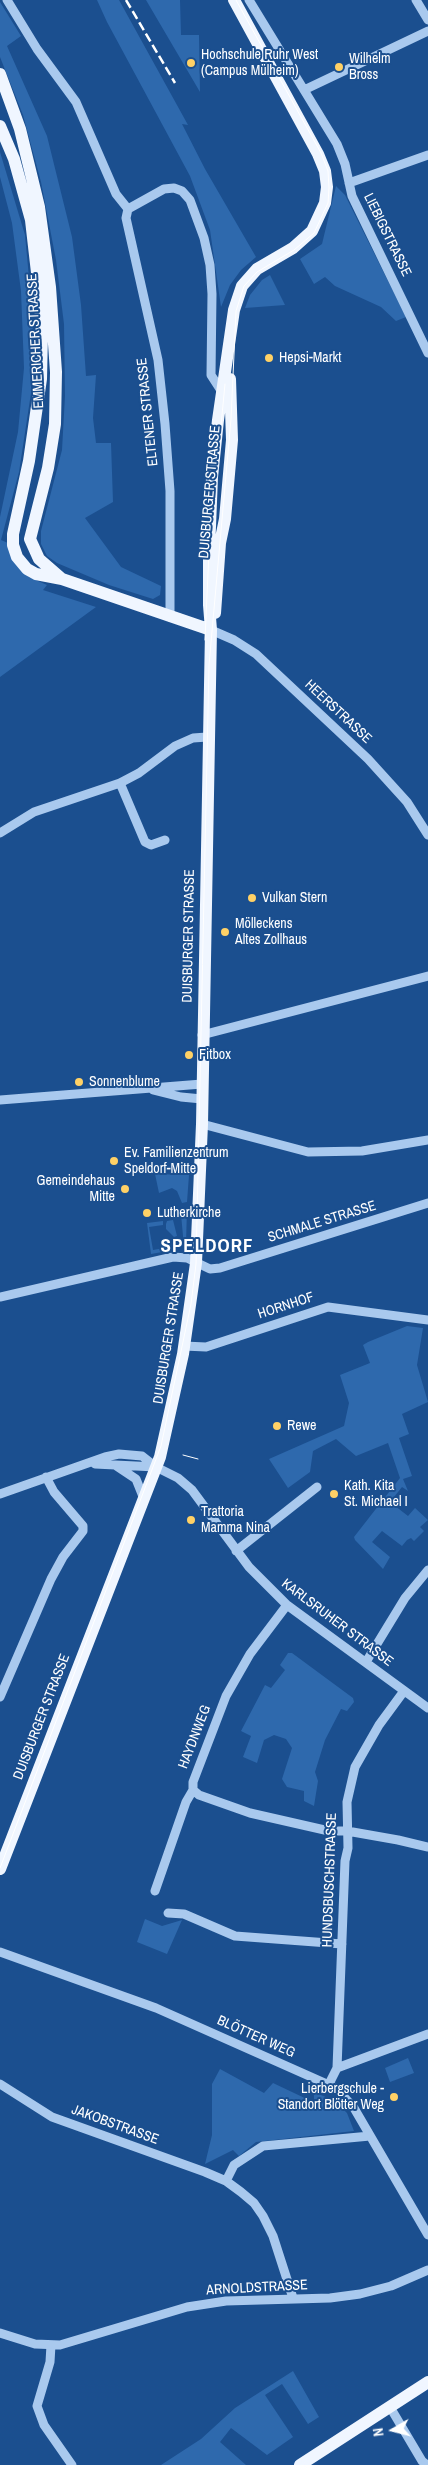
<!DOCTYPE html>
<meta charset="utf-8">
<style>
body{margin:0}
#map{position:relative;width:428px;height:2465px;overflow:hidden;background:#1b4f8f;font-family:"Archivo Narrow",sans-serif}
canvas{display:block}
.north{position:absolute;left:368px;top:2405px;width:50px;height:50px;-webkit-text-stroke:4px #1b4f8f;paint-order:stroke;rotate:262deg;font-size:14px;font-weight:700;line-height:20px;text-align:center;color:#fff}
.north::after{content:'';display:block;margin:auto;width:18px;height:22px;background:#fff;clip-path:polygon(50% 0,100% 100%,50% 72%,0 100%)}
</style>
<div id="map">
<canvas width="428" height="2465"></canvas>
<div class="north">N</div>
</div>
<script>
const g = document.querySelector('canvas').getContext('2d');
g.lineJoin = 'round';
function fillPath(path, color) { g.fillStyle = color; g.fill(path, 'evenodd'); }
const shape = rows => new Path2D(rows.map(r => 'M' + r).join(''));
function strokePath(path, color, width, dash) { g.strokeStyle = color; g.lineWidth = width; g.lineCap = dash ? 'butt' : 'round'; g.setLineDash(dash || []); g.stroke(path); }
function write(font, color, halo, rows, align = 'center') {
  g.font = font + ' "Archivo Narrow",sans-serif'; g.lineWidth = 4; g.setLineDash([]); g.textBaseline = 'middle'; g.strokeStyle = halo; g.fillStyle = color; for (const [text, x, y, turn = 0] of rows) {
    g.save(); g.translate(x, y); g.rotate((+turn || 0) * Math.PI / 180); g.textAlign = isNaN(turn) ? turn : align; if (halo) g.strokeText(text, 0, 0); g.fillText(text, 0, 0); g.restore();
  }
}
const green = shape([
 [97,0,119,0,188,125,182,124,205,169,256,257,241,270,230,285,221,307,210,230,190,176,107,22],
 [146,0,180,0,181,35,199,35,200,92],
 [0,2,21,36,7,46,47,136,72,237,81,305,86,376,96,375,93,418,96,443,111,443,113,502,85,518,121,567,161,586,160,595,153,599,109,585,57,563,47,556,41,544,41,531,62,450,65,396,64,324,56,260,41,182,23,115,0,57],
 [0,152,25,235,33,320,31,393,19,472,1,540,8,543,29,577,47,585,43,590,96,607,0,677,0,517,18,432,24,368,21,291,12,223,0,177],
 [336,186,345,195,406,317,396,321,381,307,335,286,325,277,314,284,300,259,322,244],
 [270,275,285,305,245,308,250,295,262,280],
 [155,1174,189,1175,187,1202,182,1203,177,1191,172,1188,159,1193],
 [187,1209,186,1244,184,1247,181,1214,182,1210],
 [173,1220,177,1236,174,1237,166,1229,166,1224,167,1221],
 [163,1221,163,1225,149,1227,153,1250,169,1247,168,1241,170,1241,178,1243,179,1249,151,1254,147,1223],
 [407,1326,423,1328,417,1365,428,1402,402,1414,409,1434,399,1438,412,1476,403,1479,408,1491,402,1487,390,1502,408,1516,415,1508,428,1520,420,1527,424,1531,414,1541,411,1538,407,1540,402,1546,382,1531,372,1542,390,1557,383,1569,355,1540,354,1537,400,1478,388,1443,356,1456,336,1439,313,1451,310,1472,288,1488,269,1459,344,1426,349,1403,340,1375,370,1363,363,1345,368,1342],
 [288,1653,292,1653,353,1698,354,1702,347,1711,341,1709,325,1740,315,1772,318,1781,314,1806,304,1801,304,1791,287,1787,282,1779,292,1748,286,1739,274,1735,264,1740,257,1763,243,1757,251,1736,241,1731,265,1685,271,1688,285,1670,280,1665],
 [145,1919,162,1926,182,1920,167,1954,137,1942],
 [408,2058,414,2073,390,2082,385,2068],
 [220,2069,264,2093,273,2083,311,2101,314,2101,314,2092,335,2101,347,2113,354,2131,256,2142,239,2156,233,2150,205,2164,212,2135,212,2084],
 [293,2371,319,2417,308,2424,282,2384,265,2395,293,2437,267,2455,231,2428,220,2442,246,2465,161,2465,201,2439,235,2408]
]);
const minor = shape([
 [7,0,37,49,76,102,116,194,128,209],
 [249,0,337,144,345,164,352,196,428,353],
 [416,0,428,20],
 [304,90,428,31],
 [349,183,428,155],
 [170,617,170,491,165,424,158,360,126,218,128,209,164,189,174,188,182,191,190,200,204,238,210,265,212,294,211,375,222,392],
 [211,630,234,640,256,654,368,759,407,802,428,835],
 [120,783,145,842,151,845,165,840],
 [0,833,34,812,120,783,139,773,175,746,193,738,207,737],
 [202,1035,428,976],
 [153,1090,181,1097,202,1099],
 [0,1100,202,1084],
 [202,1124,308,1152,362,1151,428,1140],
 [0,1297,173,1257,187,1258,210,1269,220,1268,428,1203],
 [184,1346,206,1347,328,1307,428,1320],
 [95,1464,156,1467],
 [115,1465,136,1479,144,1499],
 [0,1494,105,1457,119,1454,142,1456,156,1467,178,1478,192,1490,249,1567,287,1605,428,1708],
 [236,1551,317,1487],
 [366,1662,405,1598,428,1570],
 [0,1697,51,1579,63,1557,83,1531,83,1526,54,1492,46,1477],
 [193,1790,199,1795,250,1813,329,1831,347,1831,398,1840,428,1847],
 [155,1891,186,1802,193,1790,193,1782,226,1696,250,1654,287,1605],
 [168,1913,184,1914,235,1936,342,1944],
 [0,1952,156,2008,336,2088,354,2108,428,2235],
 [337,2068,428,2034],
 [0,2084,52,2117,205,2172,226,2181,241,2192,254,2203,263,2216,273,2236,293,2298],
 [329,2084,337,2068,345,1861,348,1848,347,1802,355,1767,379,1725,404,1691],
 [226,2181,234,2165,263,2146,370,2136],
 [0,2333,35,2344,60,2345,187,2307,226,2301,330,2298,360,2294,391,2286,428,2270],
 [51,2345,50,2362,37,2406,44,2425,72,2465],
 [390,2407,422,2461,427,2465]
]);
const major = shape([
 [0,74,20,129,39,207,50,287,56,372,55,424,48,468,30,539,39,559,62,579],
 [0,126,14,159,31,220,39,290,42,335,41,379,29,461,13,534,13,545,17,557,27,569,36,574,62,579,211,630],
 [215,613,220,543,225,519,232,440,230,379],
 [0,1869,160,1457,183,1354,196,1263,202,1124,211,630,209,605,209,551,212,477,218,420,234,310,242,286,257,269,293,248,312,231,325,203,327,187,325,171,318,154,234,0],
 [300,2465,428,2382]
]);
const tram = shape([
 [205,640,209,551,225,384],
 [183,1455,198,1459],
 [0,1868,161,1446,191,1304,196,1264,209,665,231,419,236,311,244,286,257,272,294,250,314,233,328,203,329,188,328,171,321,153,236,0]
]);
const rail = shape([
 [126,0,175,83]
]);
const markers = [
 [191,63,5,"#ffd166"],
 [339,67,5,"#ffd166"],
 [269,358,5,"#ffd166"],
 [252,898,5,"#ffd166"],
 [225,932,5,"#ffd166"],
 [189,1055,5,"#ffd166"],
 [79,1082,5,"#ffd166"],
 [114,1161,5,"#ffd166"],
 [125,1189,5,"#ffd166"],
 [147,1213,5,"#ffd166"],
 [277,1426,5,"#ffd166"],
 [334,1494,5,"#ffd166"],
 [191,1520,5,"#ffd166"],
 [394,2097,5,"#ffd166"]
];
const poiNames = [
 ["Hochschule Ruhr West",201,55],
 ["(Campus Mülheim)",201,71],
 ["Wilhelm",349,59],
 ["Bross",349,75],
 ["Hepsi-Markt",279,358],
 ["Vulkan Stern",262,898],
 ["Mölleckens",235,924],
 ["Altes Zollhaus",235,940],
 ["Fitbox",199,1055],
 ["Sonnenblume",89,1082],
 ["Ev. Familienzentrum",124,1153],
 ["Speldorf-Mitte",124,1169],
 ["Gemeindehaus",115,1181,"right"],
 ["Mitte",115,1197,"right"],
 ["Lutherkirche",157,1213],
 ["Rewe",287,1426],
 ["Kath. Kita",344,1486],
 ["St. Michael I",344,1502],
 ["Trattoria",201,1512],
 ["Mamma Nina",201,1528],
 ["Lierbergschule -",384,2089,"right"],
 ["Standort Blötter Weg",384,2105,"right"]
];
const streetNames = [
 ["LIEBIGSTRASSE",387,235,64],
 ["EMMERICHER STRASSE",36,341,-93],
 ["ELTENER STRASSE",148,412,-96],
 ["DUISBURGER STRASSE",210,492,-85],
 ["HEERSTRASSE",338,712,43],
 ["DUISBURGER STRASSE",189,936,-89],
 ["SCHMALE STRASSE",322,1222,-17],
 ["HORNHOF",286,1306,-18],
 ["DUISBURGER STRASSE",169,1338,-81],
 ["KARLSRUHER STRASSE",337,1623,37],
 ["DUISBURGER STRASSE",42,1717,-69],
 ["HAYDNWEG",195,1737,-69],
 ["HUNDSBUSCHSTRASSE",330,1880,-88],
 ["BLÖTTER WEG",256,2037,24],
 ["JAKOBSTRASSE",115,2125,20],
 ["ARNOLDSTRASSE",257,2288,-3]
];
const districtNames = [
 ["SPELDORF",207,1247]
];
fillPath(green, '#2e69ad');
strokePath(minor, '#a9c9ee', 9);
strokePath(major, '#f0f6ff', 12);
strokePath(tram, '#fff', 1);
strokePath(rail, '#fff', 2.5, [9, 4]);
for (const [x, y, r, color] of markers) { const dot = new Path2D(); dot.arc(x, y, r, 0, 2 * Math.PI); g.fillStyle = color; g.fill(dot); strokePath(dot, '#1b4f8f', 2); }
write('14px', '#fff', '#1b4f8f', poiNames, 'left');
write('14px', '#fff', '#1b4f8f', streetNames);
g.letterSpacing = '1px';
write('bold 19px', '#fff', '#1b4f8f', districtNames);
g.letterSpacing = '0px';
</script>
